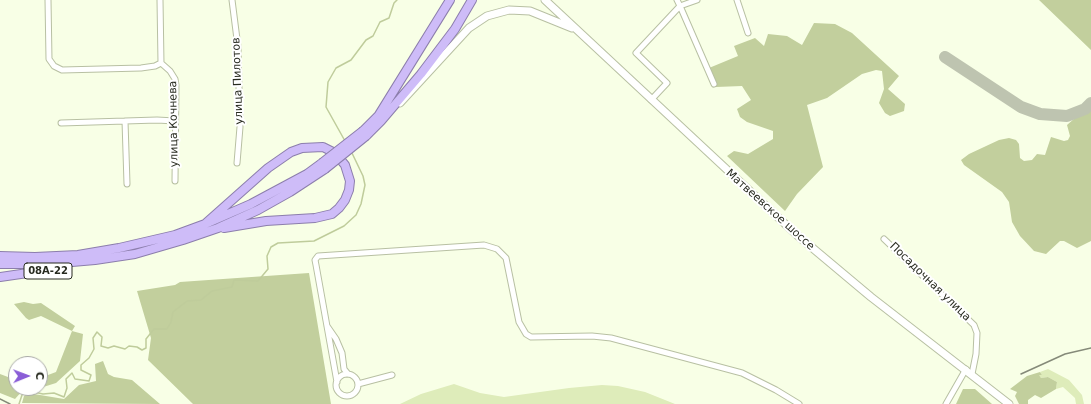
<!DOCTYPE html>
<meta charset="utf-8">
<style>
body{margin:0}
#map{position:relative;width:1091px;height:404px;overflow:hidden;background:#f8ffe6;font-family:"DejaVu Sans",sans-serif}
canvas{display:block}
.north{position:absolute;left:8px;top:356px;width:40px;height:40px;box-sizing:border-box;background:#fff;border:1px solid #a9aaa6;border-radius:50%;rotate:89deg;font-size:11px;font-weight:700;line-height:16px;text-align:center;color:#282b20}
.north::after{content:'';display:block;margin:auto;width:14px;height:18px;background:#8a5dd7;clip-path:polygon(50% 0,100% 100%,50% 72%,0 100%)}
</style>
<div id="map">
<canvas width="1091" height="404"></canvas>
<div class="north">С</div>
</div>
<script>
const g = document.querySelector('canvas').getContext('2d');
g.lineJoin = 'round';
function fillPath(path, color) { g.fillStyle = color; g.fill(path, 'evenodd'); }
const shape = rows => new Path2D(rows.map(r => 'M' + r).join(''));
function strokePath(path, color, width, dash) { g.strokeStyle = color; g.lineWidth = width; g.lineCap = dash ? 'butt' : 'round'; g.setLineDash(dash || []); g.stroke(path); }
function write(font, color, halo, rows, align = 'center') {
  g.font = font + ' "DejaVu Sans",sans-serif'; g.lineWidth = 4; g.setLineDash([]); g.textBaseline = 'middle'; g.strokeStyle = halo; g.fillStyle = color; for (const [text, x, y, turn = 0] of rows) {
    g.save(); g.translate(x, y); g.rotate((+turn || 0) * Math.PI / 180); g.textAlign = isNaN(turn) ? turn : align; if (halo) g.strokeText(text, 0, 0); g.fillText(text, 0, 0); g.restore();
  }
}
const green = shape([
 [1048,369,1069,380,1082,395,1084,404,1076,404,1075,398,1063,387,1056,389,1057,382,1048,377,1041,378,1038,375,1042,375,1040,372],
 [454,384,480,393,504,397,569,388,602,385,618,386,645,392,675,404,400,404,421,394]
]);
const forest = shape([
 [1039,0,1091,0,1091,50],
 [814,23,835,24,852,33,899,76,888,89,905,104,904,111,890,116,885,113,879,103,884,89,882,71,876,70,862,74,827,98,807,105,823,167,797,194,785,211,727,156,734,151,748,154,773,139,773,131,747,122,740,117,737,109,751,100,742,86,716,87,709,68,738,56,734,46,755,38,764,46,768,34,787,36,802,45],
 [1091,104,1091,241,1077,248,1064,241,1060,241,1046,254,1034,251,1020,236,1012,222,1009,202,1002,192,964,165,961,160,969,154,999,140,1009,138,1016,140,1019,144,1020,158,1024,161,1032,160,1037,154,1045,155,1051,137,1064,141,1068,140,1070,136,1067,125],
 [309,273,331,404,193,404,148,360,151,338,137,291,175,285,180,282],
 [24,302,33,304,41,303,75,326,72,331,83,334,80,361,56,383,40,388,40,378,56,372,72,331,41,316,29,320,26,318,14,304],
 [103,361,108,374,114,377,132,380,160,404,22,403,24,396,28,393,64,399,79,385,96,381,95,364],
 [1040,372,1042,375,1039,375,1041,378,1048,377,1057,382,1056,389,1041,398,1035,395,1028,400,1028,404,1019,404,1015,396,1017,392,1010,389,1027,376],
 [0,374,16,380,16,388,30,388,23,390,15,399,0,393],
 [963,389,975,389,992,404,956,404]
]);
const stream = shape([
 [345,141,326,107,328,82,336,68,351,60,366,40,373,36,380,22,389,18,394,3,397,0],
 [19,404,23,392,29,391,43,394,54,393,64,397,67,388,66,379,72,373,75,379,89,381,91,375,81,370,81,365,89,358,94,349,93,338,97,332,102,337,101,346,108,348,114,346,125,349,129,346,137,347,142,350,146,348,146,339,154,329,167,329,171,322,173,312,187,301,201,300,212,291,232,287,234,280,258,281,268,269,267,256,271,247,278,243,314,241,344,226,356,215,361,204,365,185,363,176,351,151]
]);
const taxiway = shape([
 [945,57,1021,107,1040,114,1067,116,1085,109,1091,103]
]);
const minor = shape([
 [48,0,49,59,54,66,62,70,141,68,155,66,161,63],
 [160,0,161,63,170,71,175,79,176,85,175,181],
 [232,0,238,47,240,127,237,163],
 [697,0,680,6,714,84],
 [737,0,748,33],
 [651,100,667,83,636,53,680,6,677,0],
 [125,121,127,184],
 [61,123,157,120,175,121],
 [884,239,974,325,977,333,976,354,972,374],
 [327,326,336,339,342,353,344,369,348,374],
 '336 385a11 11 0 1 1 22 0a11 11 0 1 1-22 0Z',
 [337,382,316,265,315,260,318,256,484,245,497,249,506,258,519,322,526,334,531,337,592,336,611,338,742,373,776,390,799,404],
 [358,384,392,375],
 [946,404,966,369]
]);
const secondary = shape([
 [545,0,797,235,871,297,1009,404],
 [400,103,469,28,487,16,509,10,530,11,572,28]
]);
const trunk = shape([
 [377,118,450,0],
 [363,131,380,114],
 [366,136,381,121,421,74,455,29,472,0],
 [205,224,268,168,291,152,302,148,323,147,335,153,345,165,350,181,349,190,345,200,339,208,332,214,315,218,266,221,224,228],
 [0,256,35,257,78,255,119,248,175,235,205,224,251,204,307,174,322,163],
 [0,264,49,264,95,260,135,254,183,240,218,228,258,210,290,192,325,169],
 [0,277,62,268]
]);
const rail = shape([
 [1021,374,1065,354,1091,348],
 [0,399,10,404]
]);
const trunkBridge = shape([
 [322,163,363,131],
 [325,169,366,136]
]);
const shields = [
 [48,271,48]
];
const shieldNames = [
 ["08А-22",48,271]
];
const streetNames = [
 ["улица Пилотов",238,81,-92],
 ["улица Кочнева",174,124,-91],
 ["Матвеевское шоссе",770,210,42],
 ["Посадочная улица",930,282,44]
];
fillPath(green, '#deecba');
fillPath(forest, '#c2cf9d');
strokePath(stream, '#bfcc9b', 1.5);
strokePath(taxiway, '#bec4b0', 12);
strokePath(minor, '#b8c0a3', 7);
strokePath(secondary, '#b8c0a3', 9);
strokePath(trunk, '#8c7eac', 10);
strokePath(minor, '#fff', 5);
strokePath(secondary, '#fff', 7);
strokePath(trunk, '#cebcf8', 8);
strokePath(rail, '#858a79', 1.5);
strokePath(trunkBridge, '#8c7eac', 10, []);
strokePath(trunkBridge, '#cebcf8', 8);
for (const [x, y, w] of shields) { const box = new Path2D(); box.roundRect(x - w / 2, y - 8, w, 16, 3); g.fillStyle = '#fff'; g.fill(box); strokePath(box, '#282b20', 1); }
write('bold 10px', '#282b20', null, shieldNames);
write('11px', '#282b20', '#fff', streetNames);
</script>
